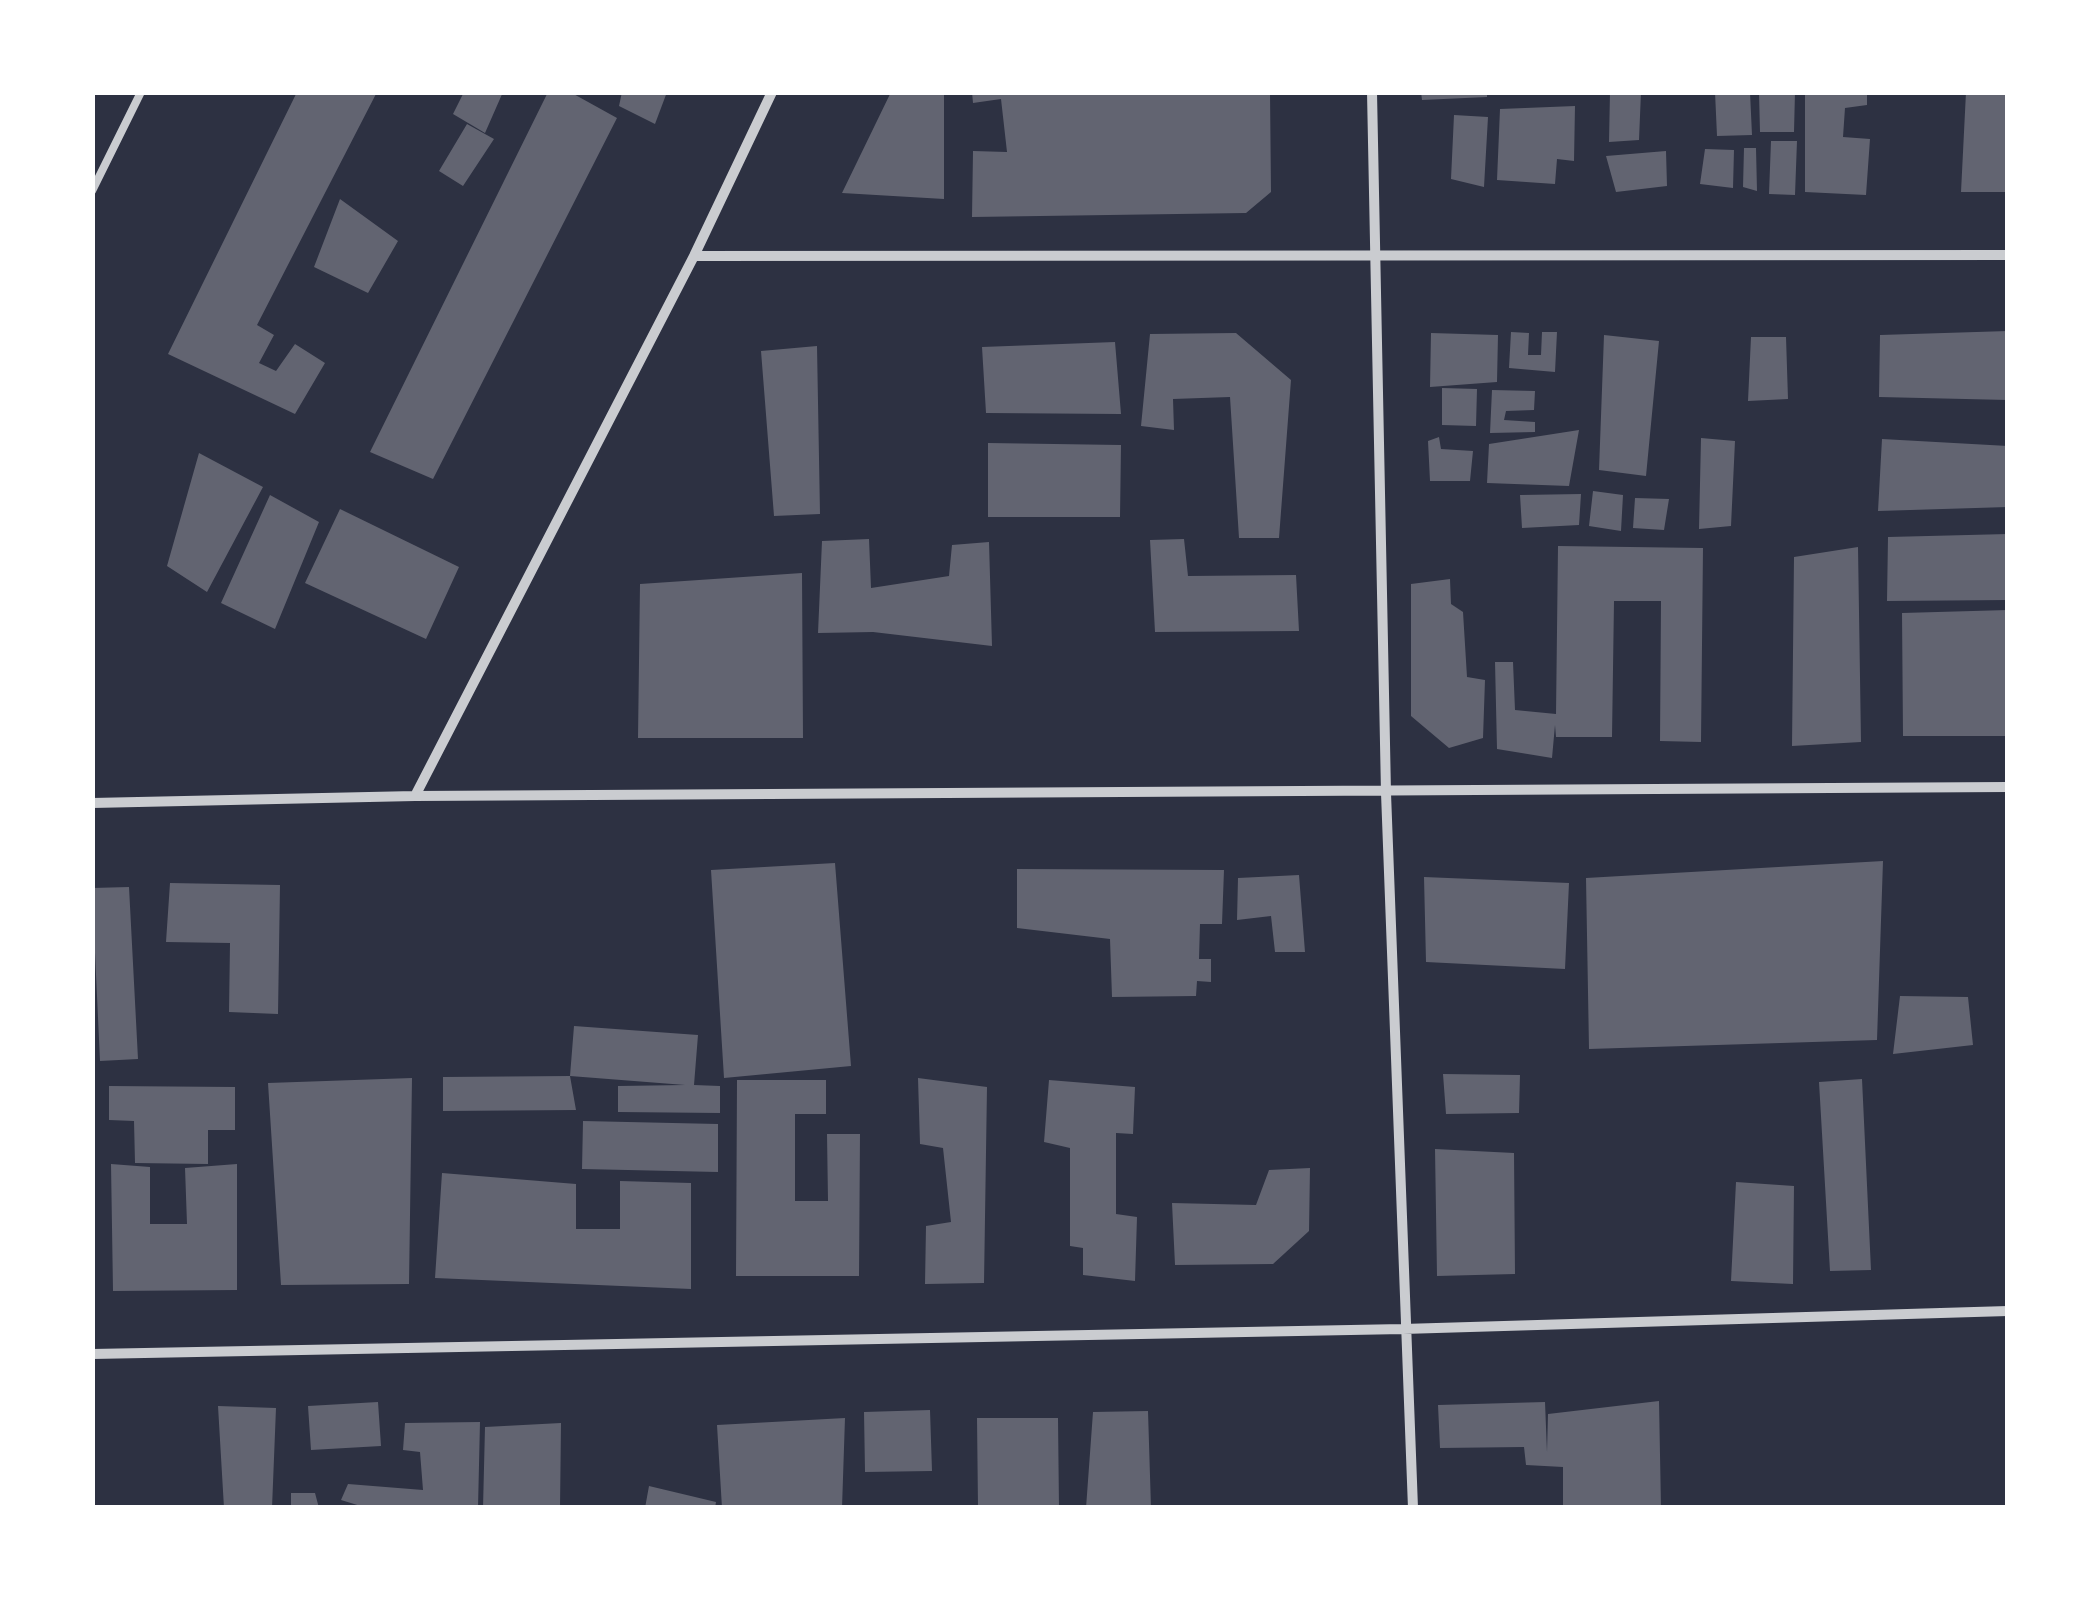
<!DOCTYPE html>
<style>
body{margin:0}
#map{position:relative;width:2100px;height:1600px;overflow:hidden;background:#2d3142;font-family:"Exo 2",sans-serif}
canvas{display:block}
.frame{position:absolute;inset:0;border:95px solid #fff;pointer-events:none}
</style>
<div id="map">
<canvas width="2100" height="1600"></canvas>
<div class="frame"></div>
</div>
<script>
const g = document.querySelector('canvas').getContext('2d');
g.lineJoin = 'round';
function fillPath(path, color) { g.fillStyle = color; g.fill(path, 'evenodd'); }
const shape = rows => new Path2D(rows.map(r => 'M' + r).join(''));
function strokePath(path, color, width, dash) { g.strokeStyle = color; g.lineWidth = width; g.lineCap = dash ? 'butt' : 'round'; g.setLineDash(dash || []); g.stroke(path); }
const building = shape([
 [297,92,377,92,257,325,274,335,259,363,276,371,295,344,325,363,295,414,168,354],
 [464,92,503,92,485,133,453,114],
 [548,92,570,92,617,118,433,479,370,452],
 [622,92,667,92,655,124,619,106],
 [891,92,944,92,944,199,842,193],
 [972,92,1270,92,1271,192,1246,213,972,217,973,151,1007,152,1001,99,973,103],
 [1421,92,1487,92,1487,97,1422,100],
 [1610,92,1641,92,1639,140,1609,142],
 [1715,92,1750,92,1752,135,1717,136],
 [1759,92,1795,92,1794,132,1760,132],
 [1805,92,1867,92,1867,105,1845,108,1843,137,1870,139,1866,195,1805,192],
 [1966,92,2008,92,2008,192,1961,192],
 [1575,106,1574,161,1557,159,1555,184,1497,180,1500,109],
 [1454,115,1488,117,1484,187,1451,179],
 [467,124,494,139,463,186,439,171],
 [1771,141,1797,141,1795,195,1769,194],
 [1744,148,1756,148,1757,191,1743,187],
 [1705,149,1734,150,1733,188,1700,184],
 [1666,151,1667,186,1616,192,1606,156],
 [340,199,398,241,368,293,314,267],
 [2008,331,2008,400,1879,397,1880,335],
 [1511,332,1529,333,1528,355,1541,355,1542,332,1557,332,1555,372,1509,368],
 [1236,333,1291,380,1279,538,1239,538,1230,397,1173,399,1174,430,1141,426,1150,334],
 [1431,333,1498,335,1497,382,1430,387],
 [1604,335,1659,341,1646,476,1599,470],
 [1751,337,1786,337,1788,399,1748,401],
 [1115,342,1121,414,986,413,982,347],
 [817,346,820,514,774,516,761,351],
 [1442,388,1477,389,1476,426,1442,425],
 [1492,390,1535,391,1534,410,1506,411,1504,420,1535,422,1535,432,1490,433],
 [1579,430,1569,486,1487,483,1489,444],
 [1439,437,1441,449,1473,451,1470,481,1430,481,1428,441],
 [1701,438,1735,441,1731,526,1699,529],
 [1882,439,2008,446,2008,507,1878,511],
 [988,443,1121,445,1120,517,988,517],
 [199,453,263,487,207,592,167,566],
 [1593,491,1623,495,1621,531,1589,526],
 [1581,494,1579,525,1522,528,1520,495],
 [270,495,319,522,275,629,221,603],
 [1635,498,1669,499,1664,530,1633,528],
 [340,509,459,567,426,639,305,583],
 [2008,534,2008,600,1887,601,1888,537],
 [869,539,871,588,949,576,952,545,989,542,992,646,873,632,818,633,822,541],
 [1184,539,1188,576,1296,575,1299,631,1155,632,1150,540],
 [1558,546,1703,548,1701,742,1660,741,1661,601,1614,601,1612,737,1556,737,1555,725,1552,758,1497,749,1495,662,1513,662,1515,710,1556,714],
 [1858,547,1861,742,1792,746,1794,557],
 [802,573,803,738,638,738,640,584],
 [1450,579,1451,604,1463,612,1467,677,1485,680,1483,738,1449,748,1411,716,1411,584],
 [2008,610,2008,736,1903,736,1902,613],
 [1883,861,1877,1040,1589,1049,1586,878],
 [835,863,851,1066,724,1078,711,870],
 [1017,869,1224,870,1222,924,1200,924,1199,959,1211,959,1211,982,1197,981,1196,996,1112,997,1110,939,1017,928],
 [1299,875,1305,952,1275,952,1271,916,1237,920,1238,878],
 [1424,877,1569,883,1565,969,1426,962],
 [170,883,280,885,278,1014,229,1012,230,943,166,942],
 [129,887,138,1059,100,1061,92,888],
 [1900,996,1968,997,1973,1045,1893,1054],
 [574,1026,698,1035,694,1085,720,1086,720,1113,618,1112,618,1086,685,1085,570,1076,576,1110,443,1111,443,1077,570,1076],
 [1443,1074,1520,1075,1519,1113,1446,1114],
 [412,1078,409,1284,281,1285,268,1083],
 [918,1078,987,1087,984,1283,925,1284,926,1226,951,1222,943,1148,920,1144],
 [1862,1079,1871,1270,1830,1271,1819,1082],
 [737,1080,826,1080,826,1114,795,1114,795,1201,828,1201,827,1134,860,1134,859,1276,736,1276],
 [1049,1080,1135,1087,1133,1134,1116,1133,1116,1214,1137,1217,1135,1281,1083,1275,1083,1248,1070,1246,1070,1148,1044,1142],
 [109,1086,235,1087,235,1130,208,1130,208,1164,135,1163,134,1121,109,1120],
 [583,1121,718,1124,718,1172,582,1169],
 [1435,1149,1514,1153,1515,1274,1437,1276],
 [111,1164,150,1167,150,1224,187,1224,185,1168,237,1164,237,1290,113,1291],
 [1310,1168,1309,1231,1273,1264,1175,1265,1172,1203,1256,1205,1269,1170],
 [442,1173,576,1184,576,1229,620,1229,620,1181,691,1183,691,1289,435,1278],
 [1736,1182,1794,1186,1793,1284,1731,1281],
 [1659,1401,1661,1508,1563,1508,1563,1467,1526,1465,1524,1447,1440,1448,1438,1405,1545,1402,1547,1452,1548,1414],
 [378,1402,381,1446,311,1450,308,1406],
 [218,1406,276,1408,272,1508,224,1508],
 [930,1410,932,1471,865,1472,864,1412],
 [1148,1411,1151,1508,1086,1508,1093,1412],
 [845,1418,842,1508,722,1508,717,1425],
 [977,1418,1058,1418,1059,1508,978,1508],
 [480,1422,478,1508,367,1508,341,1500,348,1484,423,1490,420,1452,403,1450,405,1423],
 [561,1423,560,1508,483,1508,485,1427],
 [649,1486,716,1502,715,1508,645,1508],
 [291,1493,315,1493,319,1508,291,1508]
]);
const service = shape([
 [92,191,141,92]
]);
const minor = shape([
 [1372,92,1386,793,1413,1508],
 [694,256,2008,255],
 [415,796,694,256,772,92],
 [92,803,415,796,2008,787],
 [92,1354,1403,1329,2008,1311]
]);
fillPath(building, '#626471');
strokePath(service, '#caccd0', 8);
strokePath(minor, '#caccd0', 10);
</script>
